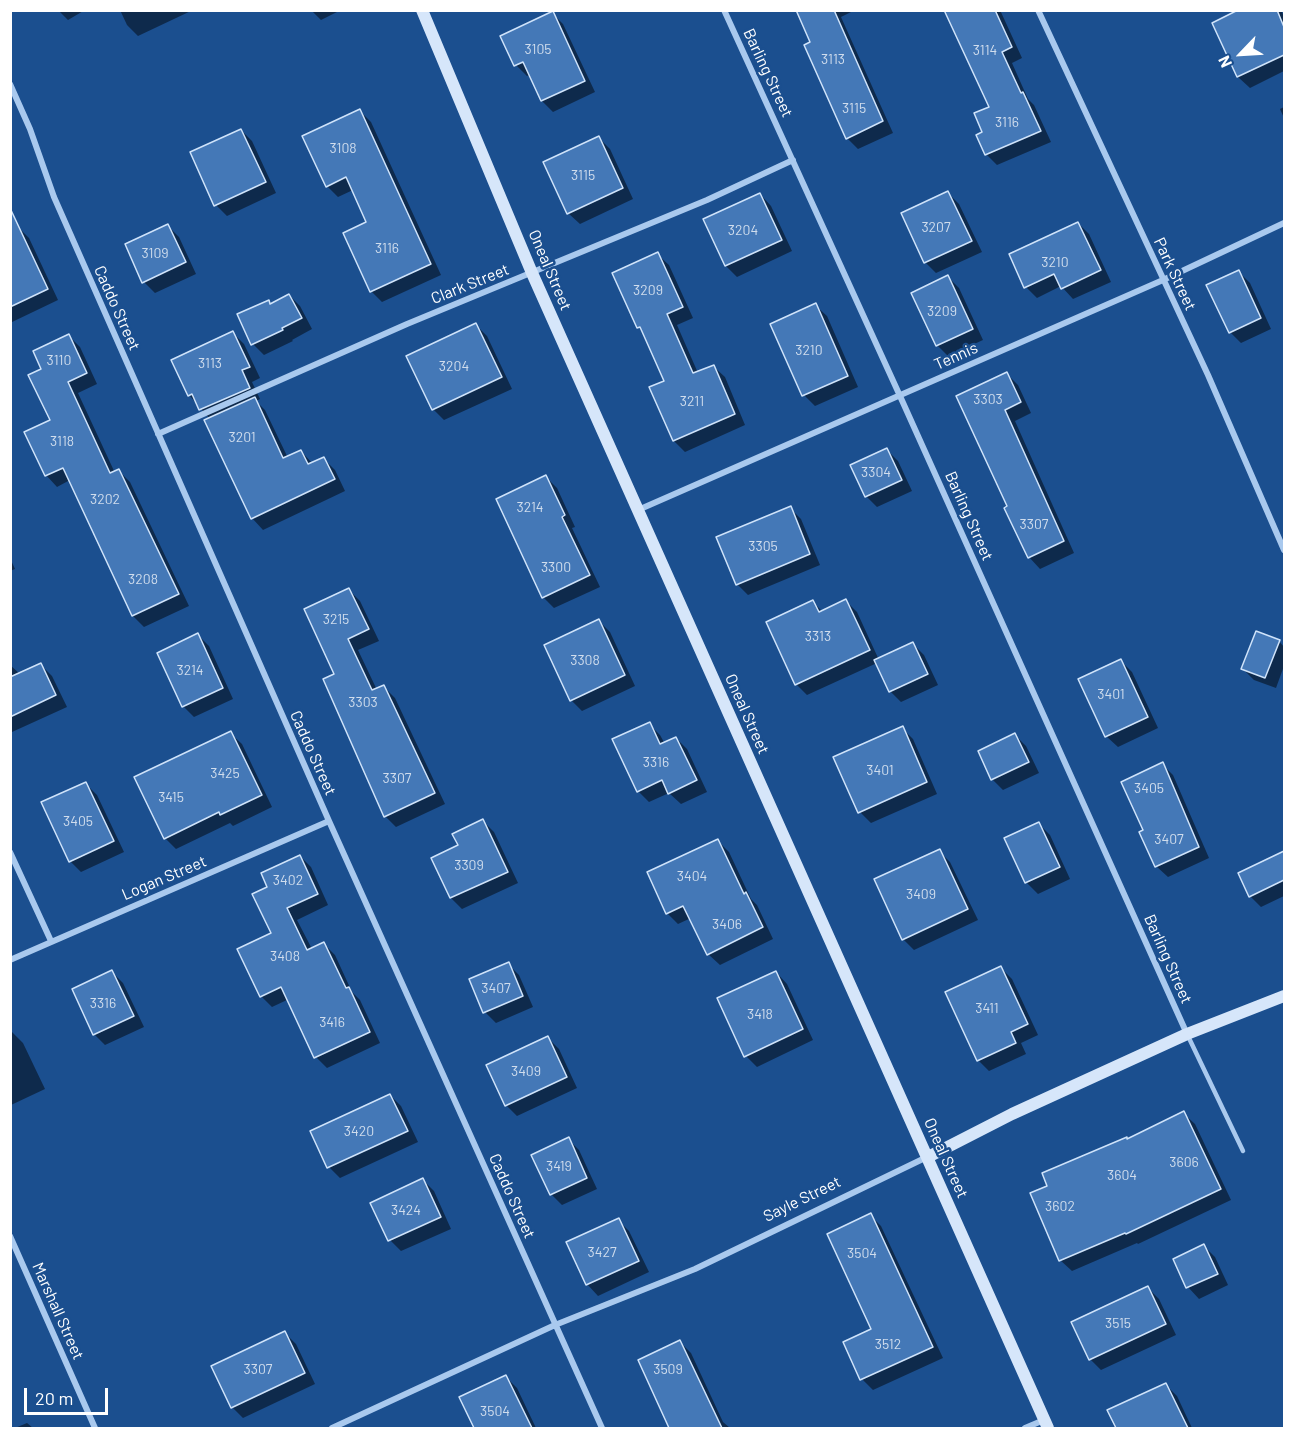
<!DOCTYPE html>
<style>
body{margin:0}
#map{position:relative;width:1295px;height:1439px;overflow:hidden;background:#1b4f8f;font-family:Barlow,sans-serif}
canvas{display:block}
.frame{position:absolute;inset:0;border:12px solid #fff;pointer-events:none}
.north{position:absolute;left:1211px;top:24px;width:60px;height:60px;-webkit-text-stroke:4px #1b4f8f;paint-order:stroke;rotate:245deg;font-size:16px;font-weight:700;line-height:24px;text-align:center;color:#fff}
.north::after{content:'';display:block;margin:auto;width:21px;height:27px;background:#fff;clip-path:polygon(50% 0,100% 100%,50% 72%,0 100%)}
.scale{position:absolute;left:24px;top:1388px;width:84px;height:27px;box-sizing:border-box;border:3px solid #fff;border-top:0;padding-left:8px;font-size:18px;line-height:21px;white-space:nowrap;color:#fff;-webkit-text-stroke:4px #1b4f8f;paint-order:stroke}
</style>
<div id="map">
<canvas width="1295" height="1439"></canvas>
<div class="frame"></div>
<div class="north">N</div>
<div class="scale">20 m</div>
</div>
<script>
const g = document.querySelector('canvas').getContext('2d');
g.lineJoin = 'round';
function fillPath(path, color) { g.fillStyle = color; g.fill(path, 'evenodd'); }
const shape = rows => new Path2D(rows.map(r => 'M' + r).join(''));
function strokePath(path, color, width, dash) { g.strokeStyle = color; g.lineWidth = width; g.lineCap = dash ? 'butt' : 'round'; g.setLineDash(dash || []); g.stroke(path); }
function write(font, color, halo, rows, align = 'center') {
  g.font = font + ' Barlow,sans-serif'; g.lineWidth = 5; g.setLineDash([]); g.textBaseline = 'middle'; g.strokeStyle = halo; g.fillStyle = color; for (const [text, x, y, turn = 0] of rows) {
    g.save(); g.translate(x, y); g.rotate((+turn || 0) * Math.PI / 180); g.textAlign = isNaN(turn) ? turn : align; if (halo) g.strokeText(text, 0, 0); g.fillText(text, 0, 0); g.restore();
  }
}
const shadow = shape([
 [58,10,85,10,68,20],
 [120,10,193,10,138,36,127,25],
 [311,10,341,10,321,20],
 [797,10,855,10,841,17,893,133,858,149,847,138,812,43],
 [946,10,1000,10,1022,58,1012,63,1028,99,1034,105,1051,142,997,165,986,154,984,132,991,108],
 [1242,10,1281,10,1284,17,1284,71,1250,88,1238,77,1214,24],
 [552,13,563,24,595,92,553,112,542,101,530,75,527,76,516,65,502,36],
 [1284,107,1284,118,1280,109],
 [360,111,371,122,441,275,382,302,371,291,368,223,353,190,338,197,327,186],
 [241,130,252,141,276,193,227,216,216,205],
 [599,138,610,149,633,199,580,224,568,213],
 [948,193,959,204,982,252,936,273,925,262],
 [760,194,771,206,792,251,737,277,726,266,705,220],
 [1078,223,1089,234,1111,282,1073,299,1061,286,1037,298,1026,287],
 [168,226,179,237,196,274,155,293,144,282],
 [18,227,29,238,58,300,10,323,10,231],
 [657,254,669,265,693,318,677,325,698,373,713,366,725,377,745,425,685,452,674,441,651,388,666,381,645,334,639,327],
 [1239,272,1250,283,1271,329,1241,343,1230,332],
 [948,277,959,288,983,340,948,356,937,345],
 [289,295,300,306,312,329,292,340,293,341,264,355,253,344,268,302,272,305],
 [815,305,827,316,858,387,815,406,804,395,772,324],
 [476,325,487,336,512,389,444,420,433,409],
 [233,333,244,344,260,378,252,382,260,399,256,401,265,410,288,458,301,451,312,463,324,459,335,470,345,491,263,530,252,518,210,419,189,395],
 [69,336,80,347,97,384,78,393,115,473,119,471,130,482,189,606,144,627,133,616,70,480,57,487,46,475,51,421,43,369],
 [1007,374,1018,385,1031,413,1015,421,1074,553,1040,569,1029,557,1009,507,958,397],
 [887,450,898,461,912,491,877,507,866,496],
 [546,477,557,488,575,527,572,528,600,587,554,608,543,597],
 [790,508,801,519,820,565,748,595,737,584],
 [10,558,15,569,10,571],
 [349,590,360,601,379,641,358,650,377,690,384,687,395,698,445,804,396,827,385,816,336,675],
 [846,601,857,612,879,660,913,644,924,655,938,685,901,702,890,691,877,663,807,695,796,684,813,602,823,612],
 [599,621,610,632,635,686,582,711,571,700],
 [198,635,209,646,233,699,194,717,183,706],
 [1279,641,1284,647,1284,666,1276,688,1254,680,1243,669],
 [1121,661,1132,672,1158,728,1118,747,1106,736],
 [10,665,20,674,41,665,52,676,67,707,12,732,10,730],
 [649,724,660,735,665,744,676,738,687,749,707,792,681,804,669,793,649,802,638,791],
 [902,728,913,739,937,794,871,823,860,812],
 [230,733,242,744,272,807,233,826,230,823,176,849,165,838],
 [1015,735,1026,746,1039,773,1003,790,992,779],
 [1162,764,1173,775,1209,858,1168,877,1156,866,1145,831],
 [86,784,97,795,124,852,81,872,70,861],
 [483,821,494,832,518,883,462,909,451,898,433,858,460,846],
 [1039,824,1050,835,1070,879,1038,894,1027,883,1006,839],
 [718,841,729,852,751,899,757,905,773,939,720,965,708,954,691,918,678,924,667,913],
 [939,851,950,862,978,920,914,950,903,939],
 [1284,853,1284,896,1261,907,1250,896,1239,874],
 [300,856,311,867,328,905,297,920,312,949,324,944,335,955,352,992,360,1000,380,1043,327,1068,316,1057,289,999,272,1007,261,996,273,934,269,888],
 [508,964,519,975,533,1007,496,1023,485,1012,471,980],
 [1001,968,1012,979,1038,1035,1021,1043,1026,1054,989,1071,978,1060],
 [112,972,123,983,144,1027,105,1045,94,1034],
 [776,972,787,984,813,1040,757,1067,746,1056],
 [12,1032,23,1043,45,1089,11,1105],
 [548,1038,559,1049,577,1088,517,1116,506,1105],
 [390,1095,401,1106,418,1142,340,1178,329,1167],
 [1183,1113,1195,1124,1231,1200,1138,1244,1137,1243,1072,1271,1060,1260,1049,1186,1128,1140],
 [568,1139,579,1150,597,1189,562,1205,551,1194],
 [423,1180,434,1191,451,1229,401,1251,390,1240],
 [870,1215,881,1226,943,1358,873,1390,862,1379,873,1329],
 [618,1220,629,1231,649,1272,598,1296,587,1284],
 [1204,1246,1215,1257,1228,1285,1199,1299,1188,1287,1175,1259],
 [1148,1288,1159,1299,1176,1335,1101,1370,1090,1359],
 [285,1333,296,1344,315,1384,243,1418,232,1407],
 [680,1342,691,1353,723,1422,730,1428,671,1428,640,1361],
 [506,1377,517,1388,536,1428,475,1428,461,1398],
 [1166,1385,1177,1396,1192,1428,1118,1428,1109,1411],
 [27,1423,33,1428,15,1428]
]);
const building = shape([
 [796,10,834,10,883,121,846,139,804,45,810,42,796,10],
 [944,10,995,10,1012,47,1002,52,1021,93,1023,92,1041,131,985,155,976,135,982,132,974,113,989,107,944,10],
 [1238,10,1277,10,1284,27,1284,55,1237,77,1212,23,1238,10],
 [553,11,585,81,541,101,523,62,514,66,500,36,553,11],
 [360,109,431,264,370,292,343,233,366,222,346,177,326,187,302,136,360,109],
 [241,129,266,182,214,206,190,152,241,129],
 [599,136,623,188,567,214,543,162,599,136],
 [948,191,972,241,924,263,901,213,948,191],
 [760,193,782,240,725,266,703,219,760,193],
 [10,208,48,289,10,307,10,208],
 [1078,222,1101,270,1061,289,1054,274,1024,288,1009,254,1078,222],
 [168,224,186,262,142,283,125,244,168,224],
 [658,252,683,307,667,314,693,373,714,365,735,414,673,441,649,387,664,381,640,327,637,328,612,273,658,252],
 [1239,270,1261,318,1229,333,1206,285,1239,270],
 [948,275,973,329,936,346,911,293,948,275],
 [289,294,302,318,282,328,283,330,251,345,237,314,269,300,270,304,289,294],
 [816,303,848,376,802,396,770,324,816,303],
 [476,323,502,377,432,410,406,356,476,323],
 [233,331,250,367,242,370,250,388,199,410,192,394,188,396,171,360,233,331],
 [69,334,87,373,68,382,110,473,119,469,179,594,132,616,63,468,45,476,24,432,50,420,28,375,41,369,33,351,69,334],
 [1007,372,1021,402,1005,410,1064,541,1028,558,1004,508,1007,506,956,396,1007,372],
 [255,397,283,458,301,450,308,464,324,457,335,479,251,519,204,420,255,397],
 [887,448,902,480,865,497,850,465,887,448],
 [546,475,565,515,562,517,590,575,542,598,496,499,546,475],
 [791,506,810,554,736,585,716,537,791,506],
 [349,588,369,629,348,639,372,690,384,685,435,793,384,817,323,679,334,674,304,609,349,588],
 [846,599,870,650,795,685,766,622,813,600,819,612,846,599],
 [599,619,625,675,570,701,544,645,599,619],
 [1256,631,1280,640,1265,678,1241,669,1256,631],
 [198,633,223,688,182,707,157,653,198,633],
 [913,642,928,674,889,692,874,660,913,642],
 [1121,659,1148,717,1105,737,1078,679,1121,659],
 [41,663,56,695,10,717,10,677,41,663],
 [650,722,660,744,676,737,697,780,668,794,662,780,637,792,612,739,650,722],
 [903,726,927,782,858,813,833,757,903,726],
 [231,731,262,795,220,815,219,812,164,839,134,777,231,731],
 [1015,733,1029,762,991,780,978,751,1015,733],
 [1163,762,1199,847,1155,867,1139,832,1143,830,1121,782,1163,762],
 [86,782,114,841,69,862,41,802,86,782],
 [483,819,508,872,450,898,431,858,458,845,452,834,483,819],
 [1039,822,1060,867,1025,883,1004,838,1039,822],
 [718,839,744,894,746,892,763,927,707,955,683,906,666,914,647,872,718,839],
 [940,849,968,909,902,940,874,879,940,849],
 [1284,851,1284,880,1249,897,1238,873,1284,851],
 [300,855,318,894,287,908,307,950,324,942,346,988,349,987,370,1032,314,1058,281,987,260,997,237,949,271,933,252,894,267,887,261,873,300,855],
 [509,962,523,996,483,1013,469,979,509,962],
 [1001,966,1028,1024,1011,1032,1016,1043,977,1061,945,992,1001,966],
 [112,970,134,1016,93,1035,72,989,112,970],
 [776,971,803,1029,744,1057,717,998,776,971],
 [548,1036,567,1077,505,1106,486,1065,548,1036],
 [390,1094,408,1131,327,1168,310,1131,390,1094],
 [1184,1111,1221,1189,1126,1234,1125,1233,1059,1261,1030,1193,1047,1186,1042,1173,1127,1137,1127,1139,1184,1111],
 [569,1137,587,1178,550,1195,531,1155,569,1137],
 [423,1178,441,1217,388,1241,370,1203,423,1178],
 [871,1213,933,1347,860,1380,843,1342,871,1329,827,1234,871,1213],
 [619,1218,639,1261,586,1285,566,1242,619,1218],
 [1204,1244,1218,1274,1186,1288,1173,1259,1204,1244],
 [1148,1286,1166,1324,1089,1360,1071,1322,1148,1286],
 [285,1331,305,1373,231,1408,211,1366,285,1331],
 [680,1340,722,1428,669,1428,638,1360,680,1340],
 [506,1375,532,1428,474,1428,459,1397,506,1375],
 [1166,1383,1188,1428,1116,1428,1107,1410,1166,1383]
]);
const lane = shape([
 [1188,1036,1243,1151]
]);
const street = shape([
 [724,10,900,396,1187,1034],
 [1038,10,1208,375,1284,550],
 [10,84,30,129,54,197,329,821,602,1428],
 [158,434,407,324,707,200,793,160],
 [638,510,1163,280,1284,223],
 [10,852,51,941],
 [10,960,329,821],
 [10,1236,95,1428],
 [332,1428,555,1325,695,1269,927,1157],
 [1025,1428,1044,1420]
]);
const secondary = shape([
 [422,10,532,273,1048,1428],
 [928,1157,1012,1114,1187,1034,1284,996]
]);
const numberNames = [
 ["3105",538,49],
 ["3114",985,50],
 ["3113",833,59],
 ["3115",854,108],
 ["3116",1007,122],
 ["3108",343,148],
 ["3115",583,175],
 ["3207",936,227],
 ["3204",743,230],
 ["3116",387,248],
 ["3109",155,253],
 ["3210",1055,262],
 ["3209",648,290],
 ["3209",942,311],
 ["3210",809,350],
 ["3110",59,360],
 ["3113",210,363],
 ["3204",454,366],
 ["3303",988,399],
 ["3211",692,401],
 ["3201",242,437],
 ["3118",62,441],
 ["3304",876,472],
 ["3202",105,499],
 ["3214",530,507],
 ["3307",1034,524],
 ["3305",763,546],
 ["3300",556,567],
 ["3208",143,579],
 ["3215",336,619],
 ["3313",818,636],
 ["3308",585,660],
 ["3214",190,670],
 ["3401",1111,694],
 ["3303",363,702],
 ["3316",656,762],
 ["3401",880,770],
 ["3425",225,773],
 ["3307",397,778],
 ["3405",1149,788],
 ["3415",171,797],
 ["3405",78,821],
 ["3407",1169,839],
 ["3309",469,865],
 ["3404",692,876],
 ["3402",288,880],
 ["3409",921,894],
 ["3406",727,924],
 ["3408",285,956],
 ["3407",496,988],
 ["3316",103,1003],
 ["3411",987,1008],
 ["3418",760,1014],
 ["3416",332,1022],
 ["3409",526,1071],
 ["3420",359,1131],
 ["3606",1184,1162],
 ["3419",559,1166],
 ["3604",1122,1175],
 ["3602",1060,1206],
 ["3424",406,1210],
 ["3427",602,1252],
 ["3504",862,1253],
 ["3515",1118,1323],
 ["3512",888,1344],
 ["3307",258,1369],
 ["3509",668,1369],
 ["3504",495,1411]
];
const streetNames = [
 ["Barling Street",768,73,65],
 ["Oneal Street",550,270,67],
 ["Park Street",1175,274,65],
 ["Clark Street",470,284,-22],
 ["Caddo Street",117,308,66],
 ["Tennis",956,356,-24],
 ["Barling Street",969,516,66],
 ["Oneal Street",747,714,66],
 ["Caddo Street",313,753,66],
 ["Logan Street",164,878,-23],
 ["Barling Street",1168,959,66],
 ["Oneal Street",946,1158,66],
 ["Caddo Street",512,1196,66],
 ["Sayle Street",802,1199,-26],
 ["Marshall Street",58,1311,66]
];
fillPath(shadow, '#0007');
fillPath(building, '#4478b7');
strokePath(building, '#cfe3fa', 1.5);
strokePath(lane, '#a9c9ee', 4.5);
strokePath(street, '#a9c9ee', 6);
strokePath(secondary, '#d6e6fa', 12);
write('14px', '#d0dded', null, numberNames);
write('16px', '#fff', '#1b4f8f', streetNames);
</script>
